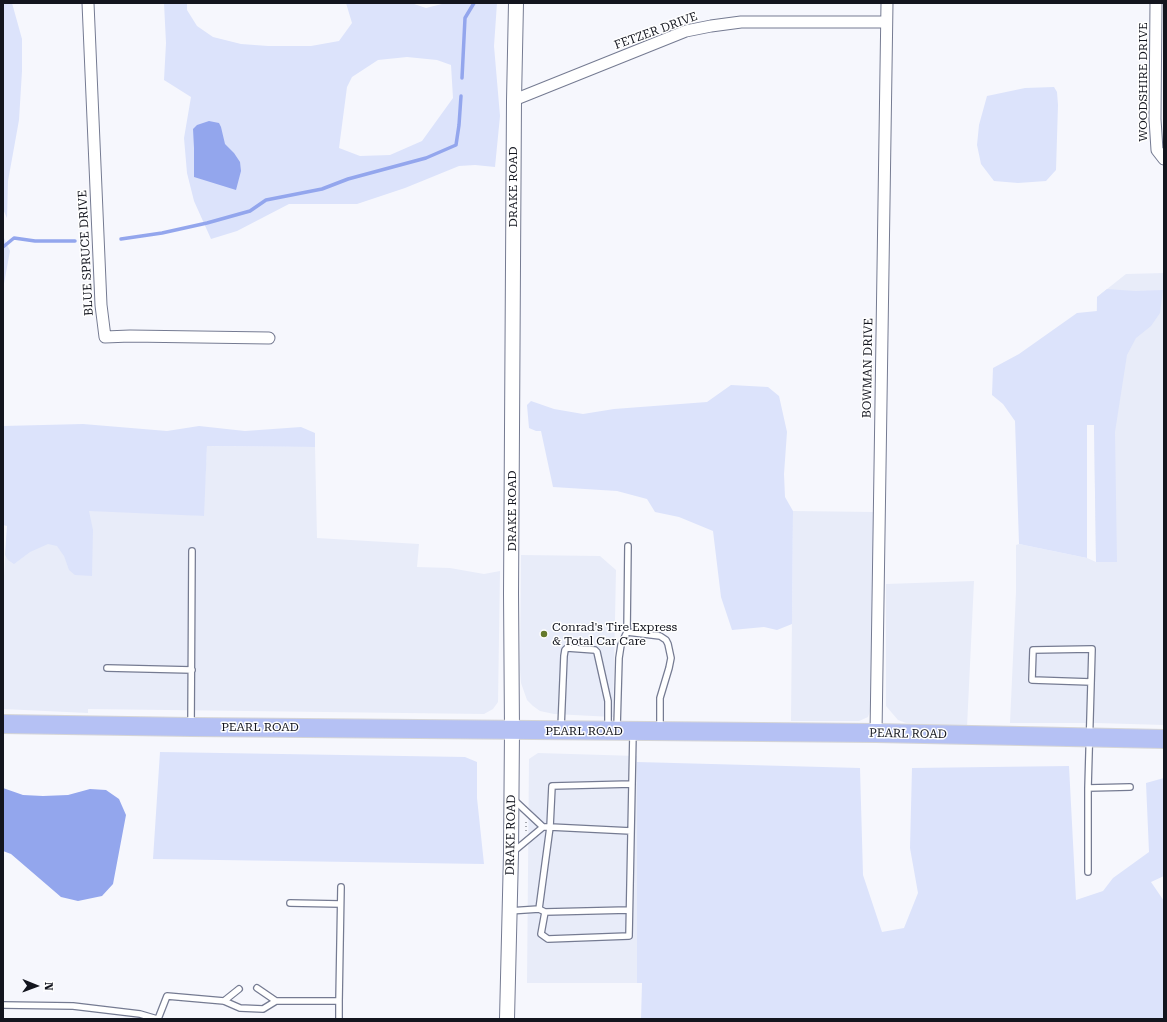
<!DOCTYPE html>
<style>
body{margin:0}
#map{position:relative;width:1167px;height:1022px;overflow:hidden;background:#f6f7fd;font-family:"Roboto Serif",serif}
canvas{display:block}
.frame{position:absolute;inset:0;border:4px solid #13151e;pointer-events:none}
.north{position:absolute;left:16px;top:966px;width:40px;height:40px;-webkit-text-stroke:3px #fff;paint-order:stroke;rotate:91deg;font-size:11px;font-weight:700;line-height:16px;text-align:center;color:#13151e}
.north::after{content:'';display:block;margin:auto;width:14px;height:18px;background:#13151e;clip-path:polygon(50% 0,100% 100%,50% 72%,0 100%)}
</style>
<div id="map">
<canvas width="1167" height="1022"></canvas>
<div class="frame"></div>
<div class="north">N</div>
</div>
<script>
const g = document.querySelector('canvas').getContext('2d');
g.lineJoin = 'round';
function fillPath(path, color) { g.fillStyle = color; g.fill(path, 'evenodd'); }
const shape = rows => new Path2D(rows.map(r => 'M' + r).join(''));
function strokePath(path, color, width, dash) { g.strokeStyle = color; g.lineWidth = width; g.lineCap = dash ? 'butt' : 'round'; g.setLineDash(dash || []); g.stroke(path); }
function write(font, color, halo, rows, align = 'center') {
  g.font = font + ' "Roboto Serif",serif'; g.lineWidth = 3; g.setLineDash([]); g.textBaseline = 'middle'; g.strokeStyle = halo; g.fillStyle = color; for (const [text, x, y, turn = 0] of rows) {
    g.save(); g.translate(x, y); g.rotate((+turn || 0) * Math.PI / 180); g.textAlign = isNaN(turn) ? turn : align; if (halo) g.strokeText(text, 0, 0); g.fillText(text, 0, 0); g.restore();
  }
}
const built = shape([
 [1164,273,1164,725,1097,723,1010,723,1016,592,1016,545,1019,544,1087,558,1096,562,1094,425,1097,297,1126,274],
 [207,446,315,447,317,538,419,544,417,567,450,568,484,574,500,571,498,702,493,709,484,714,88,709,88,713,3,709,3,592,9,497,203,516],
 [793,511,874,512,873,702,868,717,859,721,791,721],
 [521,555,600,556,616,570,613,717,554,714,540,711,533,706,527,700,521,683,520,669],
 [974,581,967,727,906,723,898,720,886,706,886,584],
 [538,753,637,756,637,983,527,983,529,759]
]);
const green = shape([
 [3,3,12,3,22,39,22,71,19,120,8,181,7,218,3,209],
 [164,3,187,3,187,10,197,26,213,37,241,44,268,46,311,46,339,41,352,23,346,3,411,3,426,8,446,3,497,3,494,46,500,116,495,167,475,165,459,166,405,188,357,204,289,204,237,231,211,239,194,201,187,173,184,138,191,97,164,80,166,43],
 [407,57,437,60,451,65,453,98,422,141,390,155,360,156,339,148,347,87,352,77,378,60],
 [1054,87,1057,92,1058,105,1056,170,1046,181,1018,183,994,181,981,164,977,145,979,125,987,96,1025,88],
 [3,236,10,251,3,289],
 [1107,289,1135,291,1163,290,1160,313,1151,326,1136,338,1127,355,1115,432,1117,562,1096,562,1094,425,1087,425,1087,558,1019,544,1015,421,1003,404,992,395,993,368,1019,354,1077,313,1097,311,1097,297],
 [731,385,768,387,779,396,787,432,784,474,785,497,793,511,792,624,777,630,764,627,732,630,721,597,713,531,679,517,655,512,647,499,617,491,553,487,541,431,536,431,529,428,527,405,531,401,554,409,583,414,614,409,707,402],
 [83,424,167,431,199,426,245,431,301,427,315,433,315,447,207,446,204,516,89,511,93,530,92,576,75,575,69,570,64,556,57,546,48,544,30,552,14,564,8,560,5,555,7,526,3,525,3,426],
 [160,752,465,757,477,762,477,798,484,864,153,859],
 [637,762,860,768,863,875,882,932,904,928,918,893,910,848,912,768,1069,766,1076,900,1103,891,1113,878,1149,852,1146,783,1164,778,1164,876,1151,882,1164,901,1164,1019,641,1019,642,983,637,983]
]);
const water = shape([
 [209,121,219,123,221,127,225,144,234,153,240,162,241,171,236,190,194,177,194,148,193,129,197,125],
 [3,788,23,795,43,796,68,795,90,789,106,790,119,799,126,815,113,884,102,896,78,901,61,897,11,854,3,851]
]);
const stream = shape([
 [462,78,465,18,474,3],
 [121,239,162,233,207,223,250,211,266,200,322,189,348,179,426,158,456,145,459,125,461,96],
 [3,247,14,238,35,241,75,241]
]);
const path = shape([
 [526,831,526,822]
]);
const service = shape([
 [627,632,660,636,666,640,668,644,671,658,669,668,660,698,660,729],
 [107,668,192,670],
 [191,725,192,551],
 [561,728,564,656,565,650,567,648,595,650,597,652,608,701,608,728],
 [617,728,619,658,621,645,627,632,628,546],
 [1088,788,1130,787],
 [513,799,543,827,550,827,539,909],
 [631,831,550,827,552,786,632,784],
 [513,852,543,827],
 [1088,872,1088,788,1092,649,1033,650,1032,680,1091,682],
 [290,903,340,904],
 [509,911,539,909,545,912,541,934,548,939,629,936,633,733],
 [545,912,629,910],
 [257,988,276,1001],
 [224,1001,239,989],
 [339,1001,341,887],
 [3,1005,73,1006,140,1014,157,1019],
 [158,1019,167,996,224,1001,240,1008,263,1009,276,1001,339,1001,339,1019]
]);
const minor = shape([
 [88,3,101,305,105,337,130,336,269,338],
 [1156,3,1155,119,1157,150,1164,159],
 [514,100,686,31,711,26,741,22,886,22],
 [876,733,887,3]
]);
const tertiary = shape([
 [507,1019,511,854,512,730,511,593,514,100,516,3]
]);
const primary = shape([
 [3,724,191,727,876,733,1164,739]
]);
const markers = [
 [544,634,4,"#657a2b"]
];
const streetNames = [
 ["FETZER DRIVE",656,31,-20],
 ["WOODSHIRE DRIVE",1143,82,-90],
 ["DRAKE ROAD",513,187,-90],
 ["BLUE SPRUCE DRIVE",86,253,-93],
 ["BOWMAN DRIVE",868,368,-89],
 ["DRAKE ROAD",512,511,-90],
 ["PEARL ROAD",260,727],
 ["PEARL ROAD",584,731],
 ["PEARL ROAD",908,734,1],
 ["DRAKE ROAD",511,835,-89]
];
const poiNames = [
 ["Conrad's Tire Express",552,627],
 ["& Total Car Care",552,641]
];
fillPath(built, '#e8ecf9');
fillPath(green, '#dce3fb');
fillPath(water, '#93a6ed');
strokePath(stream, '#93a6ed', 3.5);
strokePath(service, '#757b92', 8);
strokePath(minor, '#757b92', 13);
strokePath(tertiary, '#757b92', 16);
strokePath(primary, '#d5d5d6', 20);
strokePath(path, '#a6a8af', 2, [1, 3]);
strokePath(service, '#fff', 5.5);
strokePath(minor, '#fff', 11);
strokePath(tertiary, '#fff', 14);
strokePath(primary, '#b5c1f4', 18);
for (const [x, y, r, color] of markers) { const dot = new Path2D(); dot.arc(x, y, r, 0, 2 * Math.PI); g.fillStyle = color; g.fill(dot); strokePath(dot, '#fff', 1.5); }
write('12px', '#13151e', '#fff', streetNames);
write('12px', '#13151e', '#fff', poiNames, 'left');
</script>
